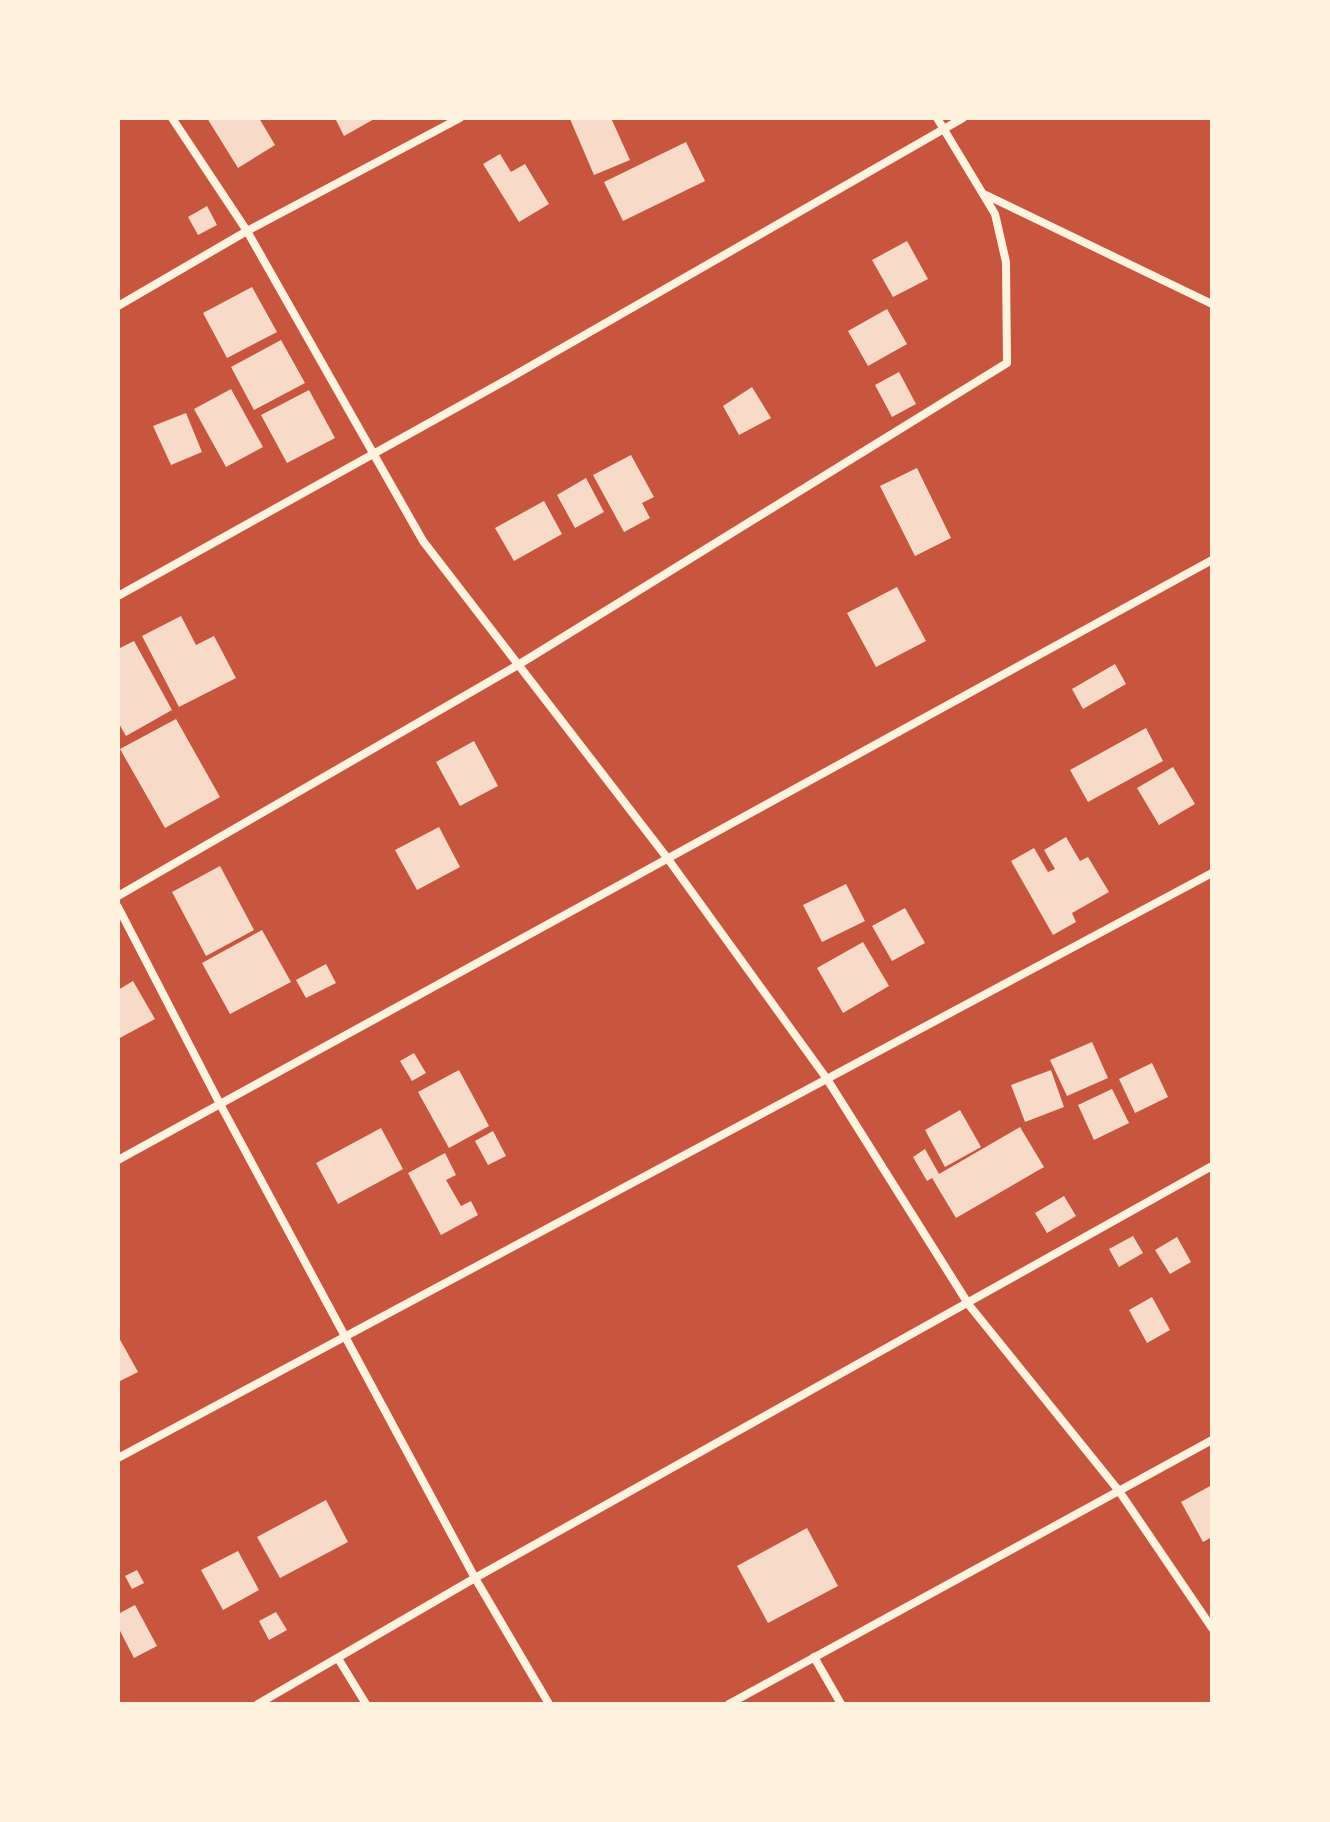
<!DOCTYPE html>
<style>
body{margin:0}
#map{position:relative;width:1330px;height:1822px;overflow:hidden;background:#c8553d;font-family:Lato,sans-serif}
canvas{display:block}
.frame{position:absolute;inset:0;border:120px solid #fff3e0;pointer-events:none}
</style>
<div id="map">
<canvas width="1330" height="1822"></canvas>
<div class="frame"></div>
</div>
<script>
const g = document.querySelector('canvas').getContext('2d');
g.lineJoin = 'round';
function fillPath(path, color) { g.fillStyle = color; g.fill(path, 'evenodd'); }
const shape = rows => new Path2D(rows.map(r => 'M' + r).join(''));
function strokePath(path, color, width, dash) { g.strokeStyle = color; g.lineWidth = width; g.lineCap = dash ? 'butt' : 'round'; g.setLineDash(dash || []); g.stroke(path); }
const building = shape([
 [207,118,259,118,275,145,238,168],
 [335,118,376,118,344,136],
 [611,118,630,160,594,175,570,119],
 [686,142,705,181,623,221,604,182],
 [500,154,511,172,525,164,549,204,519,222,483,164],
 [207,206,217,225,198,235,188,217],
 [907,241,928,279,893,297,872,260],
 [252,287,277,332,227,358,203,313],
 [887,309,907,344,868,366,848,331],
 [281,340,305,383,254,410,231,367],
 [899,372,916,404,892,417,875,385],
 [752,387,771,418,739,435,723,406],
 [231,389,263,447,226,467,194,409],
 [309,390,335,438,287,463,261,415],
 [186,413,202,452,171,465,153,426],
 [631,455,654,497,642,503,650,518,624,532,593,475],
 [917,468,951,538,915,556,880,486],
 [586,478,604,512,575,528,557,495],
 [544,501,562,534,514,561,495,528],
 [897,587,926,641,876,667,847,613],
 [181,616,196,645,214,636,236,678,179,707,142,636],
 [134,641,172,710,126,736,118,722,118,649],
 [1115,664,1126,684,1083,709,1072,689],
 [176,719,220,797,165,828,120,749],
 [1146,728,1163,761,1088,802,1070,770],
 [474,741,498,786,460,806,436,762],
 [1173,767,1195,804,1159,825,1137,788],
 [439,827,460,867,417,890,395,850],
 [1066,837,1080,861,1088,857,1109,892,1072,913,1076,922,1053,935,1011,861,1034,848,1048,872,1055,869,1044,850],
 [220,866,254,930,206,956,172,892],
 [846,884,865,921,822,942,803,905],
 [905,908,925,943,892,961,872,926],
 [262,930,291,982,230,1014,202,963],
 [863,942,889,986,843,1013,817,968],
 [326,964,336,983,306,998,296,980],
 [133,981,155,1019,118,1039,118,990],
 [1092,1042,1108,1078,1067,1096,1050,1060],
 [414,1053,426,1073,412,1081,400,1061],
 [1152,1063,1168,1097,1135,1113,1119,1079],
 [459,1070,489,1126,449,1148,418,1092],
 [1051,1070,1064,1107,1025,1122,1011,1085],
 [1112,1089,1129,1123,1094,1140,1078,1105],
 [960,1110,981,1147,945,1167,925,1130],
 [1020,1127,1044,1167,956,1218,932,1178,927,1181,913,1157,925,1149,939,1174],
 [381,1128,403,1169,338,1204,316,1163],
 [493,1131,506,1156,488,1165,475,1141],
 [445,1153,456,1175,446,1180,461,1206,471,1201,478,1215,441,1235,408,1173],
 [1064,1196,1076,1216,1047,1233,1035,1213],
 [1133,1236,1143,1253,1119,1267,1109,1249],
 [1177,1237,1191,1262,1170,1274,1155,1250],
 [1152,1297,1170,1330,1147,1343,1129,1310],
 [118,1336,138,1372,118,1382],
 [1212,1485,1212,1537,1203,1542,1181,1502],
 [326,1500,348,1542,280,1578,257,1537],
 [807,1528,838,1586,768,1623,737,1566],
 [238,1551,259,1590,223,1610,201,1570],
 [137,1570,144,1583,132,1589,125,1576],
 [135,1605,157,1646,134,1658,118,1627,118,1614],
 [276,1612,287,1630,269,1640,259,1621]
]);
const minor = shape([
 [172,118,247,231,423,541,668,859,827,1079,969,1305,1119,1491,1212,1628],
 [986,195,1212,304],
 [118,306,247,231,460,118],
 [118,596,508,379,963,118],
 [118,896,518,665,1007,363,1006,262,995,214,937,118],
 [118,907,220,1104,475,1578,549,1704],
 [118,1160,1212,560],
 [118,1458,1212,873],
 [814,1657,841,1704],
 [339,1660,366,1704],
 [258,1704,475,1578,1212,1166],
 [729,1704,1212,1440]
]);
fillPath(building, '#f7dbc8');
strokePath(minor, '#fff3e0', 8);
</script>
